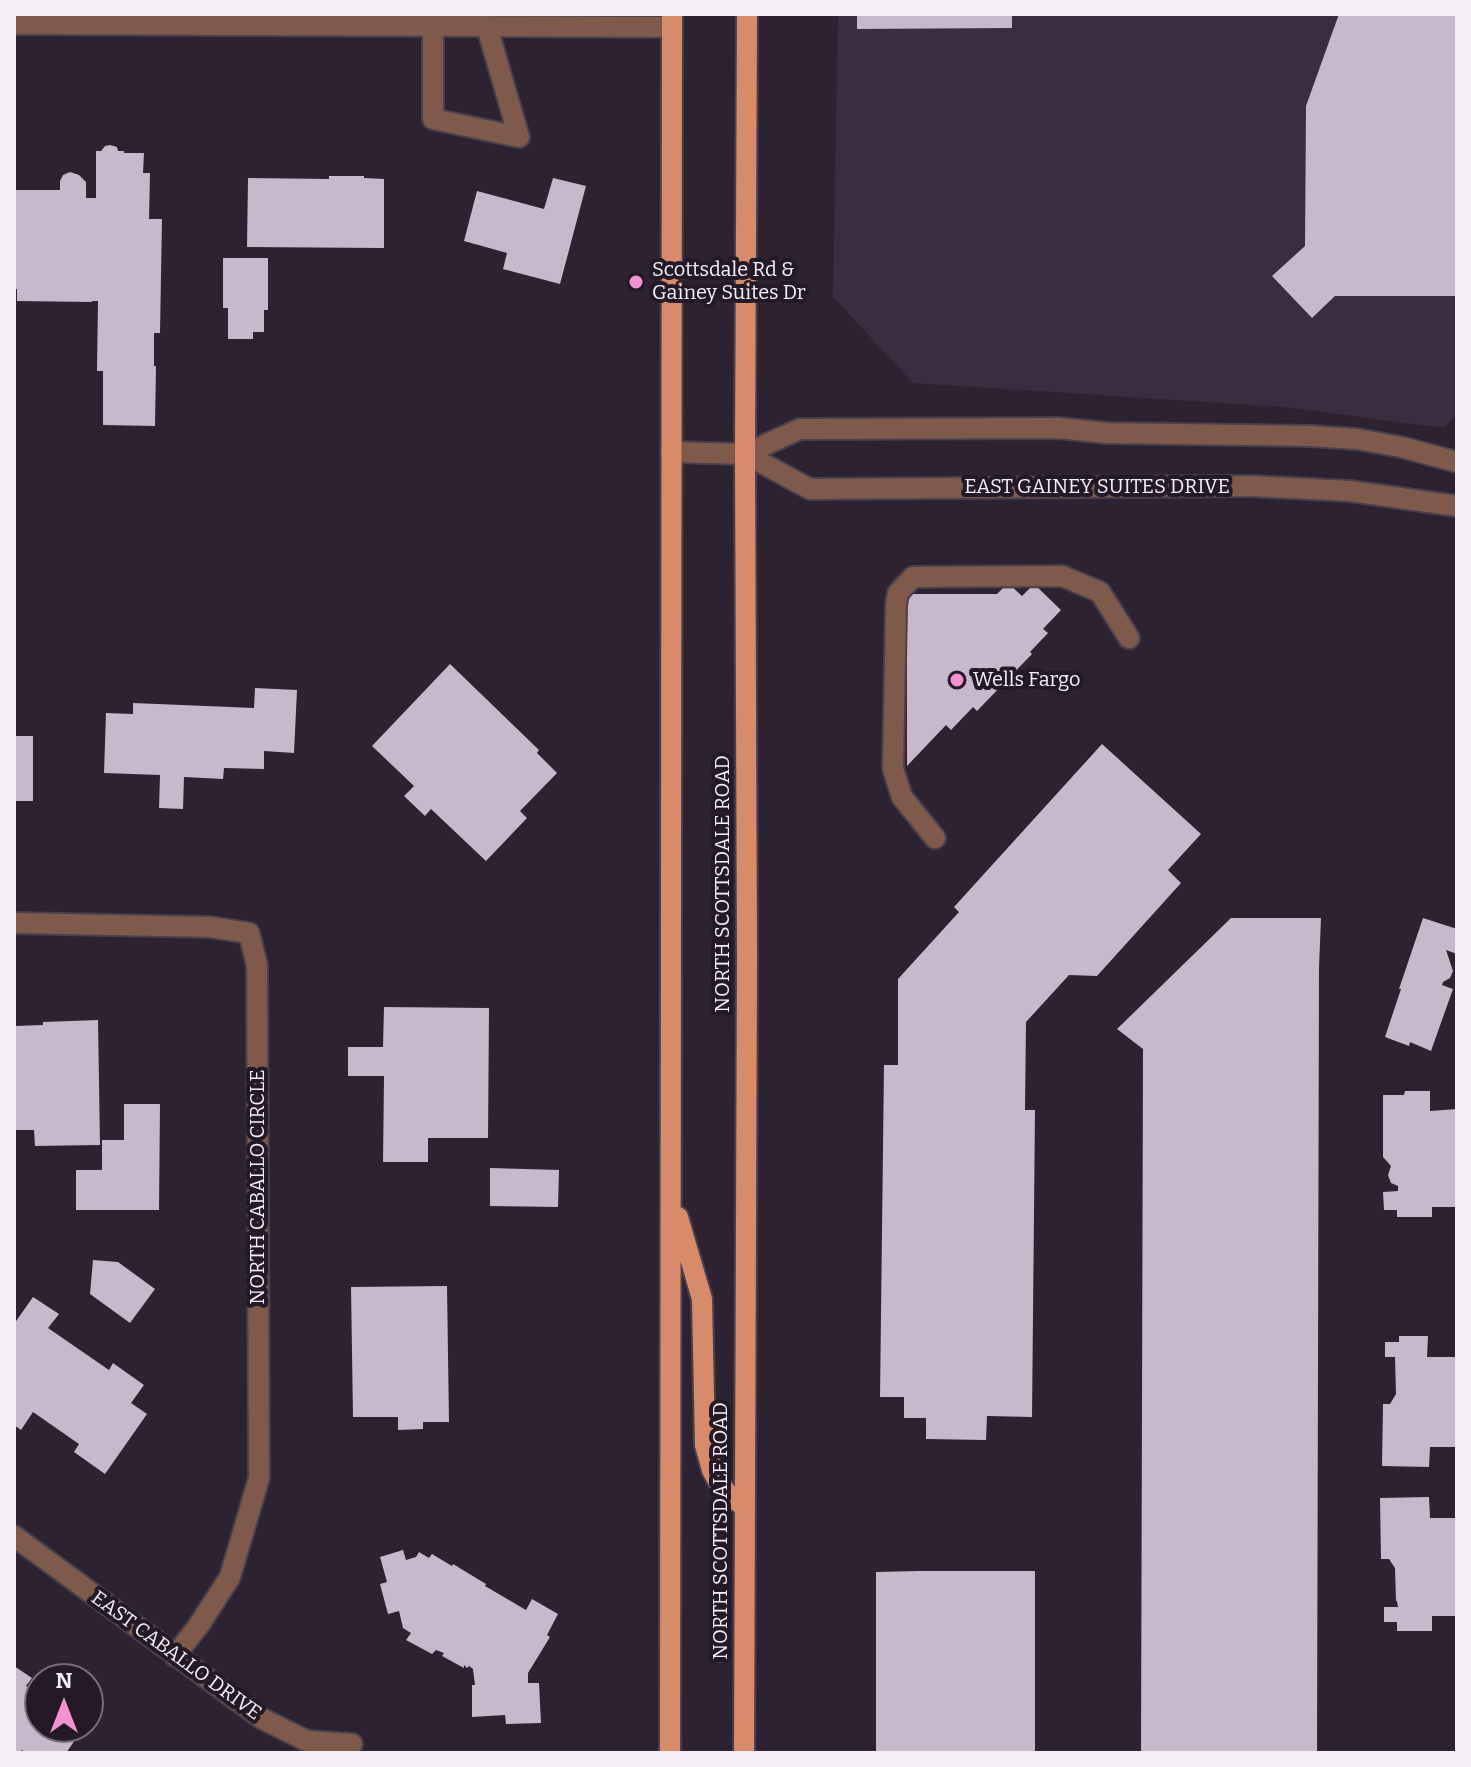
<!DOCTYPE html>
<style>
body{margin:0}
#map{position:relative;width:1471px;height:1767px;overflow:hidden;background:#2d2231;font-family:Bitter,serif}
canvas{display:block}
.frame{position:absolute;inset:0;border:16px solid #f5eef7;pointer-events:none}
.north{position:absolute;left:24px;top:1663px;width:80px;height:80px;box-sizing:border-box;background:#231927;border:2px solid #776e7a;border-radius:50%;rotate:0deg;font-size:22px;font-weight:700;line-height:32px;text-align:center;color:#f5eef7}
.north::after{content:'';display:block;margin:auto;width:28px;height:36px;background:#f491d3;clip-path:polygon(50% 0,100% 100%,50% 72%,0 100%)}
</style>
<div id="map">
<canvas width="1471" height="1767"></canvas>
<div class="frame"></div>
<div class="north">N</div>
</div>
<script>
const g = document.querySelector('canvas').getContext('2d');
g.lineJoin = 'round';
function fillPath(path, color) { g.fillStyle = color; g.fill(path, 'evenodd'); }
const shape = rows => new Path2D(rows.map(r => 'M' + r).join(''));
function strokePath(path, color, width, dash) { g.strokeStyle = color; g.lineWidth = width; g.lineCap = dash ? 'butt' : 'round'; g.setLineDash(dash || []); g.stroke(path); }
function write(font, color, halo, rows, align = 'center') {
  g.font = font + ' Bitter,serif'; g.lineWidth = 8; g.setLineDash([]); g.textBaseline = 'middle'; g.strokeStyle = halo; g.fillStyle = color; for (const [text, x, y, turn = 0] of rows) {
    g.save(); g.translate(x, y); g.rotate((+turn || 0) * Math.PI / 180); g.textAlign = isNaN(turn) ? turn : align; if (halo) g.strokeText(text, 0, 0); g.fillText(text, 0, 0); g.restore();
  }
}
const built = shape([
 [838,14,1457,14,1457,414,1444,428,1284,407,913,383,833,297]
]);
const building = shape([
 [857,14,1012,14,1012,28,857,29],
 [1339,14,1457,14,1457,296,1335,296,1312,318,1272,276,1305,246,1306,106],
 [110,145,117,147,118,151,124,151,124,153,144,153,143,173,150,173,149,219,162,219,160,333,154,333,154,366,156,366,155,426,103,425,103,371,97,371,98,301,92,301,92,302,17,301,17,289,15,289,14,277,14,190,60,190,60,181,63,175,70,172,79,175,86,182,86,198,96,198,96,151,101,151,105,146],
 [329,176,364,176,364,178,384,179,384,248,247,247,248,178,329,179],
 [553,178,586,186,560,284,503,269,507,253,464,241,477,191,544,209],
 [223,258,268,258,268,310,264,310,264,332,253,332,253,339,228,339,228,308,223,308],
 [1008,583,1022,596,1034,584,1061,610,1043,629,1048,633,1030,652,1032,654,977,711,973,707,951,730,946,725,907,766,907,594,997,594],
 [450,664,539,750,537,753,557,773,520,811,527,818,486,861,431,809,425,816,404,796,414,786,372,746],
 [255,688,297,690,294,753,264,751,264,769,224,768,223,779,184,777,183,809,159,808,160,775,104,773,106,713,133,714,133,703,254,708],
 [14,736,33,736,33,801,14,801],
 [1102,744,1201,834,1168,870,1181,883,1097,976,1069,975,1026,1022,1025,1110,1035,1110,1032,1417,987,1416,986,1440,926,1439,926,1418,904,1418,904,1397,880,1397,884,1065,898,1065,898,979,959,912,954,907],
 [1231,918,1321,918,1319,968,1317,1753,1141,1753,1143,1049,1117,1029],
 [1423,918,1457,929,1457,954,1446,950,1453,971,1450,978,1443,982,1442,985,1453,989,1431,1051,1410,1042,1409,1046,1385,1037,1401,989,1399,989],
 [384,1007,489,1008,488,1138,428,1138,428,1162,383,1162,384,1076,348,1076,348,1047,383,1047],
 [98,1020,100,1145,35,1146,34,1130,14,1130,14,1026,43,1025,43,1022],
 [1405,1091,1430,1091,1430,1111,1457,1109,1457,1207,1432,1207,1432,1217,1397,1217,1397,1210,1384,1210,1383,1192,1398,1191,1398,1186,1391,1183,1388,1175,1391,1166,1383,1157,1383,1095,1404,1095],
 [124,1104,160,1104,159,1210,76,1210,76,1170,102,1170,102,1140,124,1140],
 [490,1168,559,1170,558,1207,490,1206],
 [93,1260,118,1262,155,1289,130,1323,90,1294],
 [447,1286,449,1422,423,1422,423,1429,398,1430,398,1417,353,1417,351,1287],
 [33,1297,59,1314,48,1328,109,1370,113,1363,144,1385,131,1403,147,1414,105,1474,74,1452,79,1444,33,1412,21,1430,14,1425,14,1324],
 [1399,1336,1428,1336,1427,1357,1457,1357,1457,1447,1430,1447,1429,1467,1382,1466,1383,1404,1390,1404,1396,1394,1395,1357,1385,1357,1385,1342,1399,1342],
 [1429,1497,1430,1518,1457,1518,1457,1616,1432,1616,1432,1631,1397,1631,1397,1622,1384,1622,1384,1607,1398,1607,1397,1601,1396,1601,1395,1568,1389,1559,1381,1559,1380,1498],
 [403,1550,406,1560,416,1557,419,1552,429,1558,432,1554,452,1566,453,1564,486,1584,485,1586,526,1610,532,1599,558,1614,547,1635,550,1637,528,1673,528,1683,539,1683,541,1723,506,1724,505,1715,472,1717,472,1685,475,1685,473,1669,469,1666,467,1668,464,1665,464,1668,442,1656,444,1653,436,1650,432,1654,406,1640,411,1633,403,1628,399,1611,388,1614,380,1584,387,1582,380,1557],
 [918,1571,1035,1571,1035,1753,876,1753,876,1572],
 [14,1666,32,1678,26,1686,31,1689,41,1675,47,1679,40,1679,40,1727,84,1727,66,1753,26,1753,22,1750,20,1753,14,1753]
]);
const minor = shape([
 [14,24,671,27],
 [433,26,433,119,519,137,487,27],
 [671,452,745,454,800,429,1058,428,1108,433,1311,436,1357,439,1401,447,1457,462],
 [745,454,810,489,1251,486,1350,491,1457,506],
 [935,838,902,797,893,769,896,605,898,593,913,577,1062,576,1100,592,1129,638],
 [14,923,210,927,249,933,257,965,259,1478,230,1577,199,1625,175,1656],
 [14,1536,261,1718,307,1741,352,1744]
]);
const major = shape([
 [678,1217,702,1299,705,1445,712,1470,719,1483,727,1493,745,1507],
 [670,1753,672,14],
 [744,1753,747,957,745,454,747,14]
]);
const markers = [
 [636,282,8,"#f491d3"],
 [957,680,8,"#f491d3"]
];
const poiNames = [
 ["Scottsdale Rd &",652,270],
 ["Gainey Suites Dr",652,293],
 ["Wells Fargo",973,680]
];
const streetNames = [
 ["EAST GAINEY SUITES DRIVE",1097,487],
 ["NORTH SCOTTSDALE ROAD",723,884,-90],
 ["NORTH CABALLO CIRCLE",258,1187,-90],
 ["NORTH SCOTTSDALE ROAD",721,1531,-90],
 ["EAST CABALLO DRIVE",176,1656,36]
];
fillPath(built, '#3b2c40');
fillPath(building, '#c7b8cb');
strokePath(minor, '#493f4d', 24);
strokePath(major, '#493f4d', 24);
strokePath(minor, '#7f5a4a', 20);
strokePath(major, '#d78b6a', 20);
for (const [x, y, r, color] of markers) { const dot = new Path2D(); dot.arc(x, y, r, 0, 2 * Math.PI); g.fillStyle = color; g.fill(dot); strokePath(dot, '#231927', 3); }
write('20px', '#f5eef7', '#231927', poiNames, 'left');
write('20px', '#f5eef7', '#231927', streetNames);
</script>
